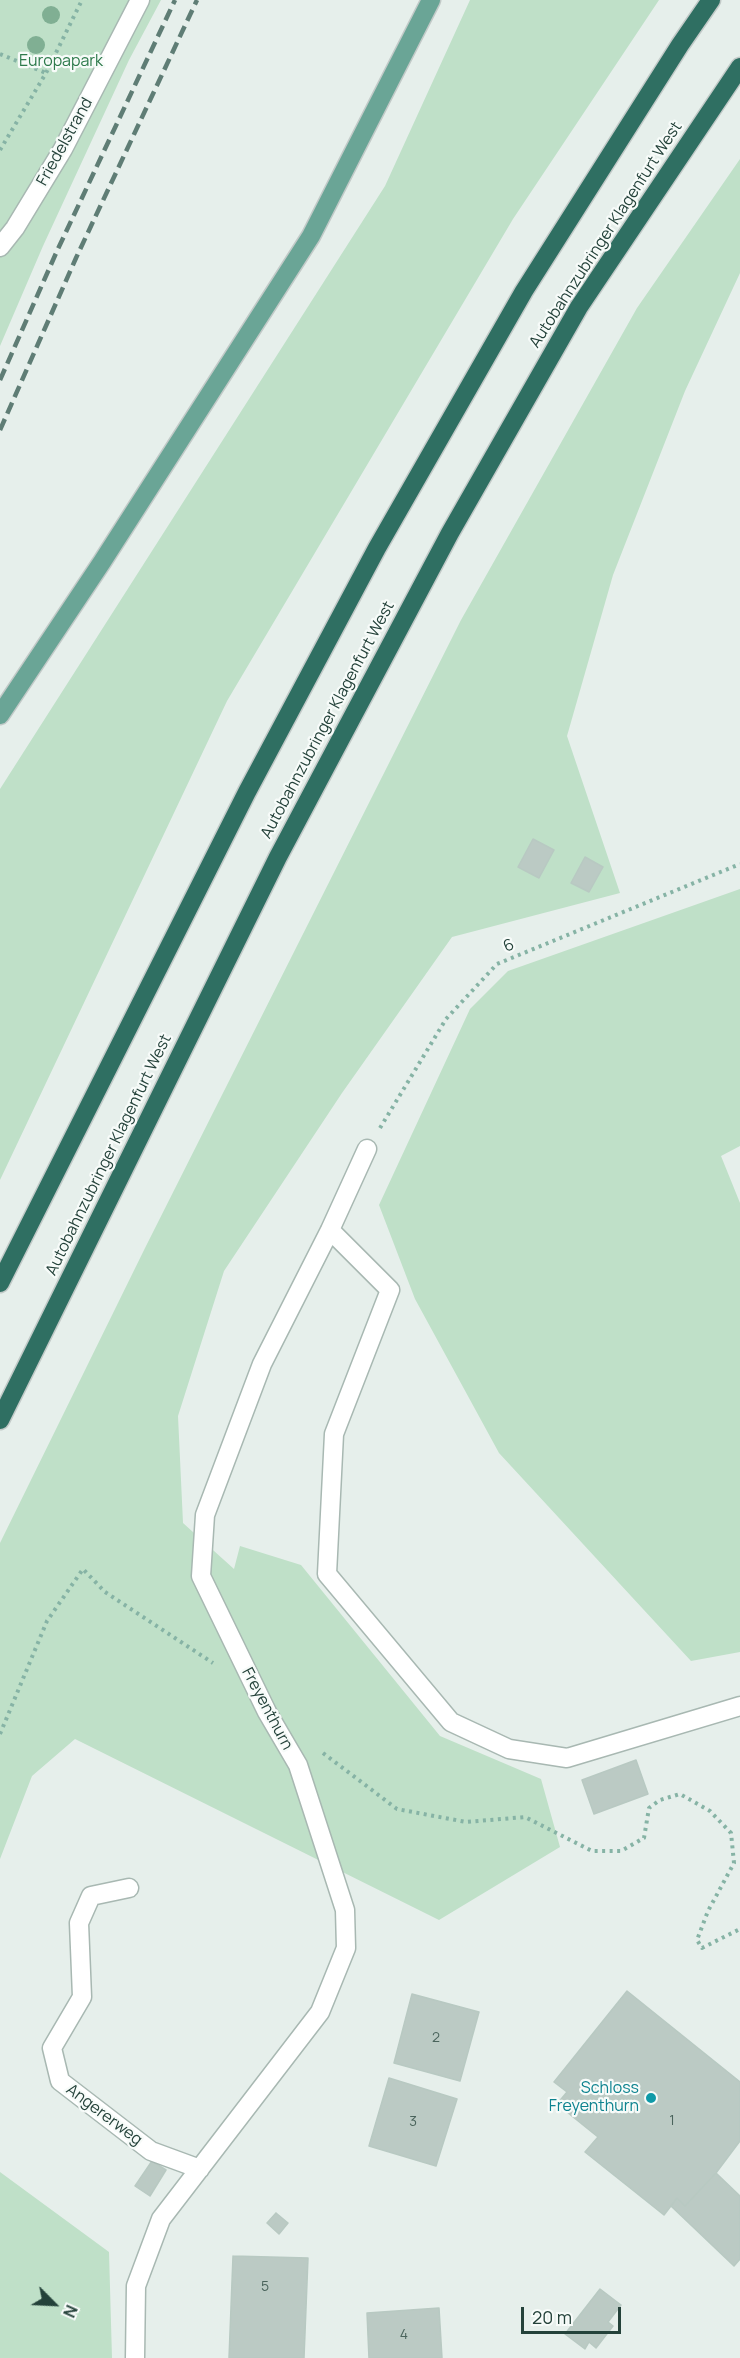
<!DOCTYPE html>
<style>
body{margin:0}
#map{position:relative;width:740px;height:2358px;overflow:hidden;background:#e6efeb;font-family:Manrope,sans-serif}
canvas{display:block}
.north{position:absolute;left:24px;top:2274px;width:60px;height:60px;-webkit-text-stroke:4px #f7fbf9;paint-order:stroke;rotate:114deg;font-size:16px;font-weight:700;line-height:24px;text-align:center;color:#24423a}
.north::after{content:'';display:block;margin:auto;width:21px;height:27px;background:#24423a;clip-path:polygon(50% 0,100% 100%,50% 72%,0 100%)}
.scale{position:absolute;left:521px;top:2307px;width:100px;height:27px;box-sizing:border-box;border:3px solid #24423a;border-top:0;padding-left:8px;font-size:18px;line-height:21px;white-space:nowrap;color:#24423a;-webkit-text-stroke:4px #f7fbf9;paint-order:stroke}
</style>
<div id="map">
<canvas width="740" height="2358"></canvas>
<div class="north">N</div>
<div class="scale">20 m</div>
</div>
<script>
const g = document.querySelector('canvas').getContext('2d');
g.lineJoin = 'round';
function fillPath(path, color) { g.fillStyle = color; g.fill(path, 'evenodd'); }
const shape = rows => new Path2D(rows.map(r => 'M' + r).join(''));
function strokePath(path, color, width, dash) { g.strokeStyle = color; g.lineWidth = width; g.lineCap = dash ? 'butt' : 'round'; g.setLineDash(dash || []); g.stroke(path); }
function write(font, color, halo, rows, align = 'center') {
  g.font = font + ' Manrope,sans-serif'; g.lineWidth = 4.5; g.setLineDash([]); g.textBaseline = 'middle'; g.strokeStyle = halo; g.fillStyle = color; for (const [text, x, y, turn = 0] of rows) {
    g.save(); g.translate(x, y); g.rotate((+turn || 0) * Math.PI / 180); g.textAlign = isNaN(turn) ? turn : align; if (halo) g.strokeText(text, 0, 0); g.fillText(text, 0, 0); g.restore();
  }
}
const green = shape([
 [0,0,161,0,129,60,43,246,0,346],
 [470,0,659,0,513,219,227,701,0,1180,0,789,385,186],
 [740,159,740,273,685,391,613,575,567,736,620,893,452,937,342,1093,224,1271,178,1416,183,1523,234,1569,240,1546,301,1565,440,1736,541,1779,560,1847,439,1920,75,1739,32,1776,0,1859,0,1543,146,1246,461,620,637,308],
 [740,889,740,1146,721,1156,740,1203,740,1652,691,1661,499,1453,415,1299,379,1205,470,1009,508,971],
 [0,2172,109,2252,112,2358,0,2358]
]);
const building = shape([
 [533,839,554,850,539,878,518,867,533,839],
 [585,857,603,867,589,892,571,883,585,857],
 [636,1760,648,1794,594,1814,582,1780,636,1760],
 [627,1991,740,2082,740,2141,716,2173,685,2206,677,2198,664,2215,585,2152,598,2137,557,2104,567,2092,554,2082,627,1991],
 [412,1994,479,2012,460,2081,394,2063,412,1994],
 [389,2078,457,2099,436,2166,369,2146,389,2078],
 [152,2161,166,2170,150,2196,135,2186,152,2161],
 [716,2173,740,2196,740,2259,734,2266,671,2206,677,2198,685,2206,716,2173],
 [276,2213,288,2223,279,2234,267,2223,276,2213],
 [233,2256,308,2258,304,2358,229,2358,233,2256],
 [600,2289,621,2305,608,2322,613,2326,596,2348,589,2342,585,2349,565,2334,600,2289],
 [439,2308,442,2358,369,2358,367,2313,439,2308]
]);
const path = shape([
 [0,54,46,73],
 [0,150,46,73,82,0],
 [380,1128,446,1019,497,964,740,864],
 [0,1734,47,1621,83,1569,105,1592,213,1663],
 [323,1753,397,1809,466,1822,525,1817,592,1851,621,1851,644,1838,649,1808,660,1800,680,1794,710,1811,731,1833,734,1863,708,1911,697,1940,702,1948,740,1929]
]);
const minor = shape([
 [0,247,15,228,63,149,140,0],
 [330,1230,390,1290,334,1434,327,1574,451,1722,509,1749,567,1758,740,1706],
 [129,1888,91,1896,79,1923,82,1997,52,2048,60,2081,151,2151,200,2169],
 [135,2358,136,2286,161,2219,320,2012,346,1948,345,1910,298,1765,267,1712,201,1576,205,1515,262,1364,330,1230,367,1149]
]);
const major = shape([
 [0,715,102,562,311,236,431,0]
]);
const highway = shape([
 [0,1283,247,792,377,548,524,291,680,45,711,0],
 [0,1420,278,857,450,533,579,307,740,67]
]);
const rail = shape([
 [0,380,57,251,175,0],
 [0,430,76,258,197,0]
]);
const trees = [
 [51,15],
 [36,45]
];
const markers = [
 [651,2098,6,"#0f9aa8"]
];
const numberNames = [
 ["2",436,2038],
 ["1",672,2121],
 ["3",413,2122],
 ["5",265,2287],
 ["4",404,2335]
];
const parkNames = [
 ["Europapark",61,62]
];
const streetNames = [
 ["Friedelstrand",65,142,-61],
 ["Autobahnzubringer Klagenfurt West",606,235,-57],
 ["Autobahnzubringer Klagenfurt West",328,720,-62],
 ["6",509,946,-22],
 ["Autobahnzubringer Klagenfurt West",109,1155,-64],
 ["Freyenthurn",267,1709,62],
 ["Angererweg",104,2115,37]
];
const cultureNames = [
 ["Schloss",639,2089],
 ["Freyenthurn",639,2107]
];
fillPath(green, '#bfe0c8');
fillPath(building, '#bbcac4');
strokePath(building, '#b8c9c2', 1.5);
strokePath(minor, '#a8b8b2', 21);
strokePath(major, '#c2cac8', 21);
strokePath(highway, '#c2cac8', 21);
strokePath(path, '#86b3a5', 4, [3, 4.5]);
strokePath(minor, '#fff', 18);
strokePath(major, '#6aa596', 18);
strokePath(highway, '#2f6f62', 18);
strokePath(rail, '#5f7d75', 4.5, [12, 6]);
g.fillStyle = '#80af93';
for (const [x, y] of trees) { g.beginPath(); g.arc(x, y, 9, 0, 2 * Math.PI); g.fill(); }
for (const [x, y, r, color] of markers) { const dot = new Path2D(); dot.arc(x, y, r, 0, 2 * Math.PI); g.fillStyle = color; g.fill(dot); strokePath(dot, '#f7fbf9', 2); }
write('14px', '#4a645c', null, numberNames);
write('16px', '#2d7a4b', '#f7fbf9', parkNames);
write('16px', '#24423a', '#f7fbf9', streetNames);
write('16px', '#0d838f', '#f7fbf9', cultureNames, 'right');
</script>
